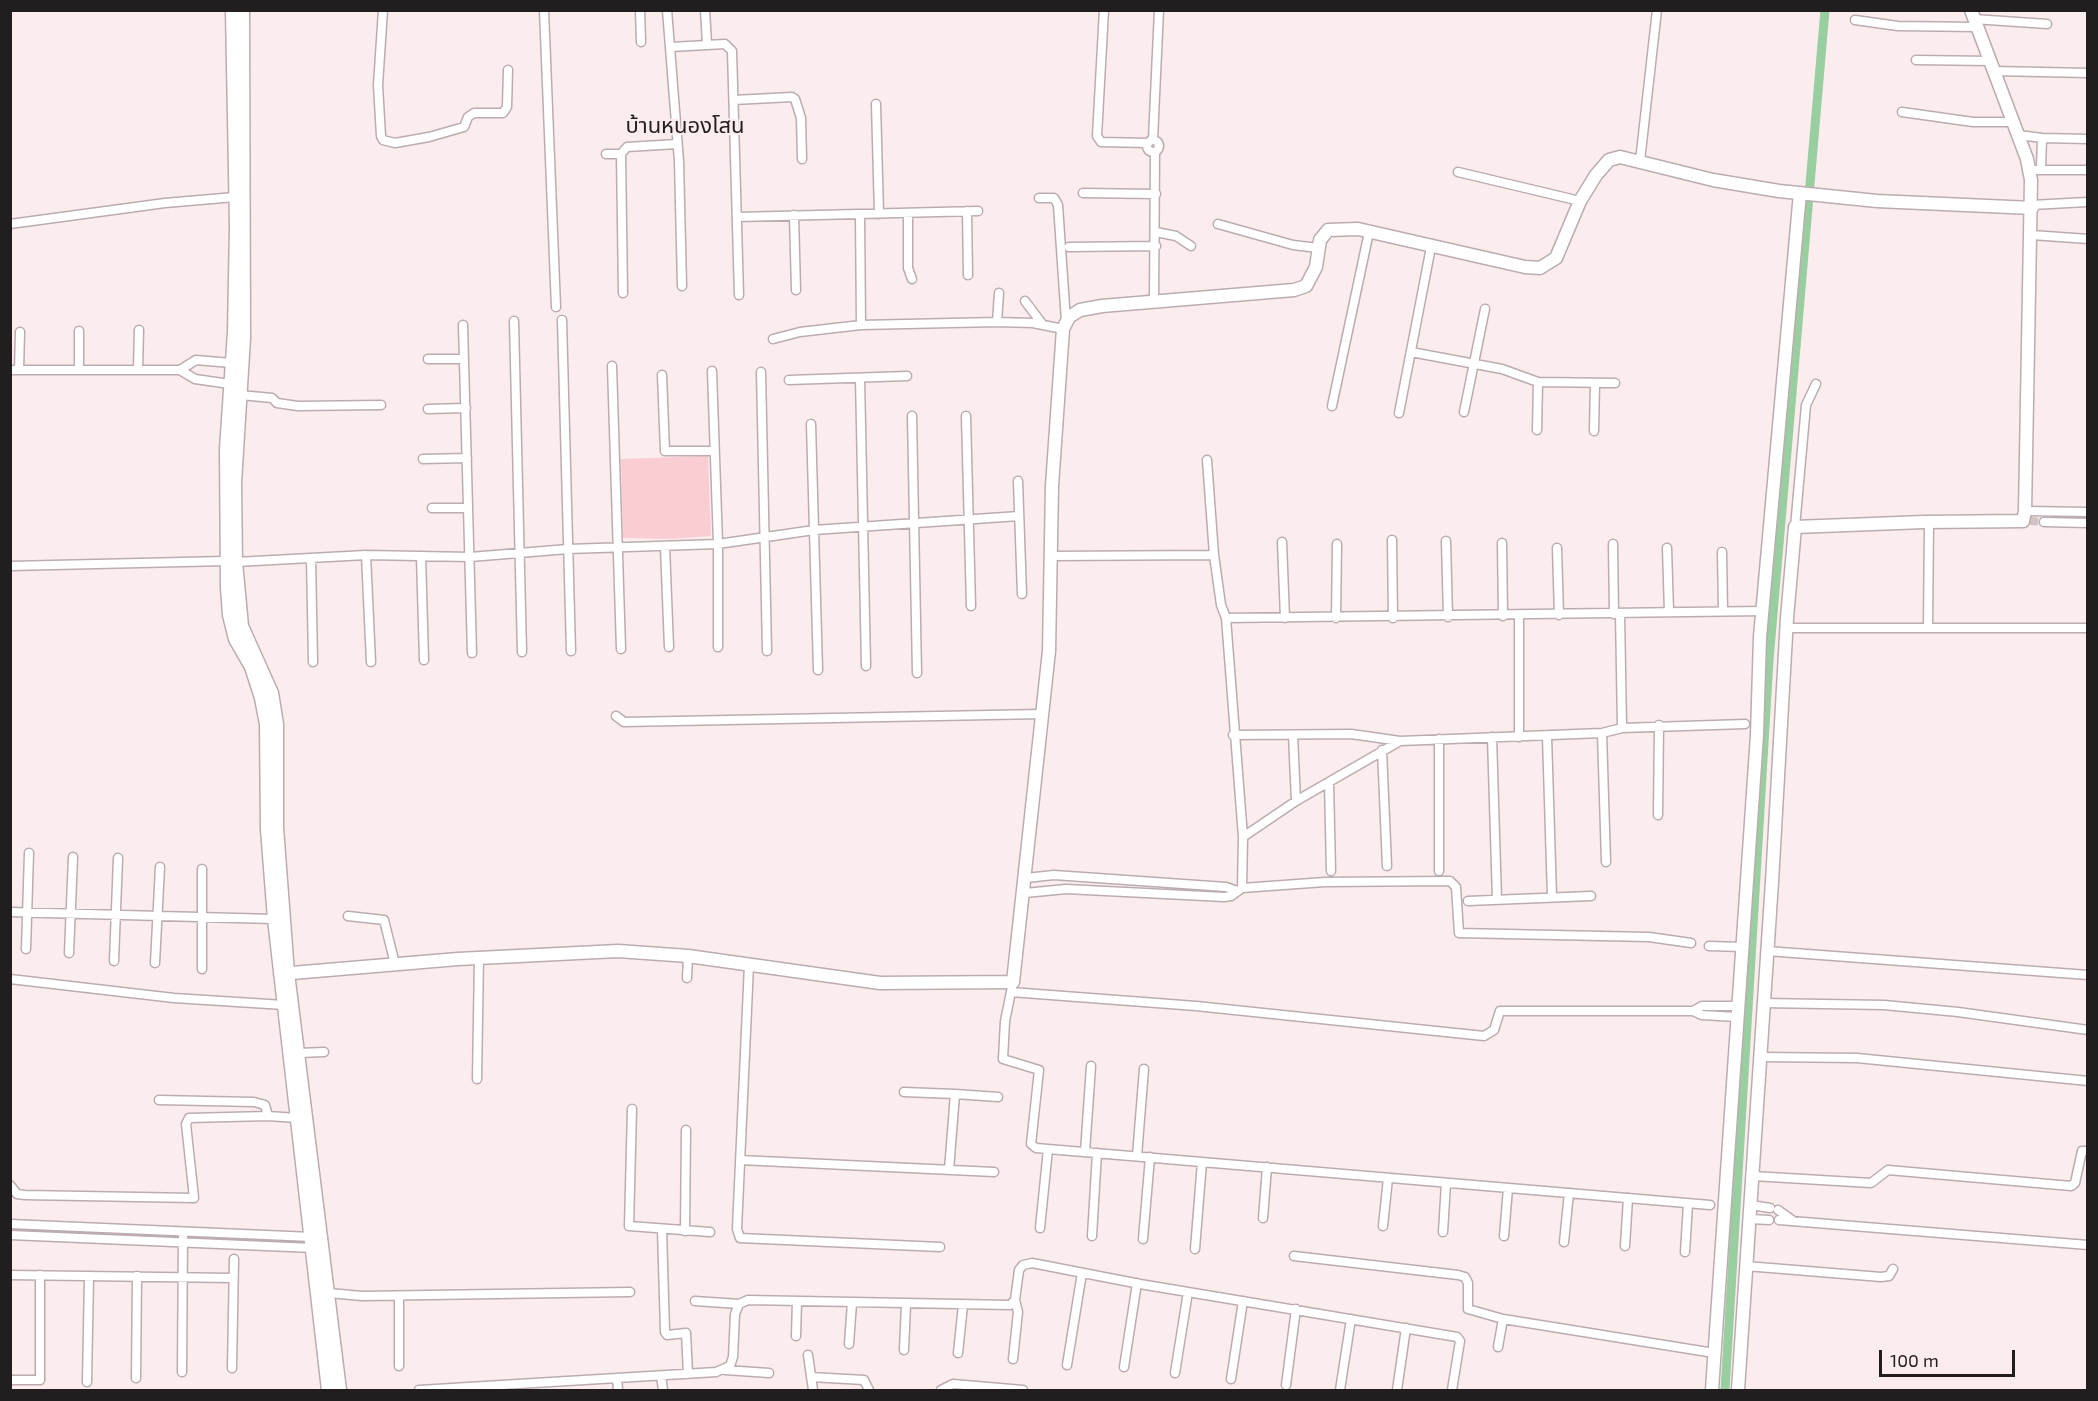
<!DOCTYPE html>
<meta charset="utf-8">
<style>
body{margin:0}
#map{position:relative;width:2098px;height:1401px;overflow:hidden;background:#fbecee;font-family:"Exo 2",sans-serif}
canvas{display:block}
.frame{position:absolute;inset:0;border:12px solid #221d1e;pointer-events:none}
.scale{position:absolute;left:1879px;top:1350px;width:136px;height:27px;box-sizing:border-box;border:3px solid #221d1e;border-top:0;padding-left:8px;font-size:18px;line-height:21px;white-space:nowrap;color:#221d1e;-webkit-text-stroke:4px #fbecee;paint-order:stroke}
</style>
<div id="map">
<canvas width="2098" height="1401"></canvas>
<div class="frame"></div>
<div class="scale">100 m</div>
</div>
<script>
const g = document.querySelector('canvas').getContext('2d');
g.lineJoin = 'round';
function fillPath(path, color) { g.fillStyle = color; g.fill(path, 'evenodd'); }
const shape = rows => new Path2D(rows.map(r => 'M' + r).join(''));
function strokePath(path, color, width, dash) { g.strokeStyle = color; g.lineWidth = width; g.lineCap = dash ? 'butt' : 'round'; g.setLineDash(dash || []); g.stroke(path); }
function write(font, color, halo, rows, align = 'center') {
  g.font = font + ' "Exo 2","Noto Sans Thai",sans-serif'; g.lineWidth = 4.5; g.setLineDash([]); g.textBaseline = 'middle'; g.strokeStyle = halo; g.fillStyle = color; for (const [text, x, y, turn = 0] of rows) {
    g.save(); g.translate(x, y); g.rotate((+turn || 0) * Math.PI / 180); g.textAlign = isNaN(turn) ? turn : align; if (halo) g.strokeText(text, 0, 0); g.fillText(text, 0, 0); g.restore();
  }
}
const green = shape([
 [708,456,711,536,669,539,623,538,621,459]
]);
const canal = shape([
 [1725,1390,1769,660,1825,10]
]);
const streetTunnel = shape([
 [2030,521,2044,522]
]);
const street = shape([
 [383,10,378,85,381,136,383,140,395,143,429,137,464,127,468,117,474,113,503,113,507,107,508,70],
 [544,10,556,307],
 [640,10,641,42],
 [667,10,679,161,682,286],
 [705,10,707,44],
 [1104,10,1097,136,1101,142,1148,143],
 [1974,19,2047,24],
 [1855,20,1898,26,1977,27],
 [671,47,725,44,732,51,739,295],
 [1916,60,1990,61],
 [1994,71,2088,73],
 [734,100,792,97,795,99,801,118,802,159],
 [876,104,879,214],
 [1902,112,1973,122,2013,122],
 [2019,135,2042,138],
 [1153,139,1159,10],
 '1147 146a6 6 0 1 1 12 0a6 6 0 1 1-12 0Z',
 [606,154,621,154],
 [1640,161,1657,10],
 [2041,169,2042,138,2088,139],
 [2036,170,2088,170],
 [1458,172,1580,201],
 [1083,193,1156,194],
 [1039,198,1054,198,1058,205,1066,321],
 [2032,205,2087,202],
 [967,211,968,275],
 [908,213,908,268,912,279],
 [860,214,861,325],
 [794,215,796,290],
 [738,217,978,211],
 [10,224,165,203,235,197],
 [1218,224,1293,245,1318,248],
 [1156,232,1176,236,1191,246],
 [2032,235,2088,239],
 [1069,247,1156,246],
 [623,293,621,154,627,147,677,144],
 [1025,301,1043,325],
 [1154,301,1155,152],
 [562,320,571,651],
 [514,321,522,652],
 [997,322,999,293],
 [463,325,472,653],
 [79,331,79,370],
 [773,339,800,332,861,325,997,322,1033,323,1063,329],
 [1411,352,1502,369,1538,382,1615,383],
 [428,359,464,359],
 [612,366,621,649],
 [138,368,139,330],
 [10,370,180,370,195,379,230,384],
 [19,370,20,332],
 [180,370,196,360,231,363],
 [712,371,718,544,718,647],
 [761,372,767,651],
 [662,375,665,451,713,451],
 [860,378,866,666],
 [789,380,907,376],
 [240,395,272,398,277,403,298,406,381,405],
 [1332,406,1369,232],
 [428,409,466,408],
 [1464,412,1485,309],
 [1399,413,1431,247],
 [912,416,917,673],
 [966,416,971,606],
 [811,424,818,670],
 [1537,430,1538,382],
 [1594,431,1595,383],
 [423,459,467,458],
 [1018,481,1022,594],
 [432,508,468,508],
 [2025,511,2088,512],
 [2044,522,2088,523],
 [1795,527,1806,405,1816,384],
 [1392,540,1393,618],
 [1446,541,1448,617],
 [1282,542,1285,618],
 [1502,543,1503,616],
 [1613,544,1614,614],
 [665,547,669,647],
 [1557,548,1559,615],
 [1667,548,1669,612],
 [1722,552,1723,611],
 [366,555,371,662],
 [421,556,424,660],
 [1051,556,1214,555],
 [311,558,313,662],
 [236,562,366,555,470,557,568,549,718,544,814,530,1019,516],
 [10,566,226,561],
 [1519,615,1519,737],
 [1226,618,1763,611],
 [1336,618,1337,544],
 [1928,627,1929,522],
 [1786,628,2088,628],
 [616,716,624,722,1042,714],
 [1622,728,1745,724],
 [1602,733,1606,862],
 [1233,735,1351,734,1400,741],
 [1293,735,1296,801],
 [1547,736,1552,897],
 [1492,737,1497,900],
 [1439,739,1439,871],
 [1382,750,1387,866],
 [1329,782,1331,871],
 [1658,815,1659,725],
 [1243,837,1296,801,1400,741,1602,733,1622,728,1620,613],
 [202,869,202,969],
 [1026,878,1054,875,1226,887,1237,891],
 [1242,888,1325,882,1450,881,1456,887,1459,933,1649,937,1691,943],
 [1025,893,1066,889,1224,897,1231,896,1242,888,1243,837,1226,618,1221,605,1214,555,1207,460],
 [1468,901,1591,896],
 [10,912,274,919],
 [348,916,384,920,395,964],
 [1709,946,1742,947],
 [26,949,29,853],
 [1767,951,2088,975],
 [69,953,73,857],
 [114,961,118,858],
 [155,963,160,867],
 [749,965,737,1229,740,1238,940,1247],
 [687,978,688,956],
 [10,979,174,998,284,1005],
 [1013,982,1005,1021,1003,1059,1039,1070,1031,1144,1036,1148,1710,1205],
 [1011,992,1196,1006,1484,1036,1494,1030,1500,1011,1693,1011,1702,1015,1737,1017],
 [1763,1003,1884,1005,1958,1012,2088,1030],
 [1693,1011,1702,1006,1737,1006],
 [299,1053,324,1052],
 [1761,1057,1857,1058,2088,1081],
 [477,1079,479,958],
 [904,1092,955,1094],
 [159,1100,254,1102,265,1105,268,1116],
 [632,1109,629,1226,710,1232],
 [1085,1152,1091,1066],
 [1137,1156,1144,1069],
 [740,1160,994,1172],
 [949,1170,955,1094,998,1097],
 [1753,1176,1871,1183,1888,1170,2071,1186,2075,1183,2082,1151,2088,1151],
 [10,1185,17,1194,25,1195,194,1198,186,1124,189,1118,268,1116,297,1118],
 [1751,1205,1770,1208],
 [1778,1210,1792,1220],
 [1263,1218,1267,1167],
 [1750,1219,1769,1220],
 [1779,1220,2088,1245],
 [10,1224,312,1237],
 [1383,1226,1388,1178],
 [1040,1228,1048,1149],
 [662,1229,665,1332,667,1335,686,1333,688,1374],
 [685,1231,686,1130],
 [1443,1232,1446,1183],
 [10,1235,313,1248],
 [1092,1236,1097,1153],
 [1504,1236,1508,1188],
 [1143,1239,1150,1157],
 [1564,1242,1569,1193],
 [1625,1246,1628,1198],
 [1195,1249,1202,1162],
 [1685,1252,1688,1204],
 [1294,1256,1458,1275,1465,1277,1468,1283,1468,1309,1503,1319,1714,1353],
 [1746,1266,1881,1277,1889,1276,1893,1269],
 [10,1275,233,1278],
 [329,1293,362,1296,630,1292],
 [399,1296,399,1366],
 [695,1301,739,1304],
 [796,1336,797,1301],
 [849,1344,852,1303],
 [1498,1347,1503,1319],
 [904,1350,906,1305],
 [958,1353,963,1305],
 [808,1355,813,1390],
 [1013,1359,1018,1312,1015,1300],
 [1067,1365,1082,1273],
 [1124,1367,1137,1283],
 [232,1368,234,1259],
 [725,1370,769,1373],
 [182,1372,183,1232],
 [1175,1373,1188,1292],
 [661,1376,663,1390],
 [811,1377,864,1380,869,1390],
 [136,1378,137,1276],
 [617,1378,618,1390],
 [1231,1379,1243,1301],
 [10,1380,40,1380,40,1275],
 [87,1382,89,1276],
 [1286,1385,1296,1309],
 [419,1390,716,1372,730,1366,733,1357,735,1314,739,1304,748,1300,1010,1305,1015,1300,1019,1270,1023,1265,1032,1263,1140,1284,1457,1337,1460,1341,1452,1390],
 [941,1390,953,1384,1023,1390],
 [1340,1390,1351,1319],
 [1397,1390,1406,1328]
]);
const secondary = shape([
 [232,10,236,226,234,332,226,449,227,588,229,615,235,639,251,667,261,698,266,724,267,829,274,919,328,1390],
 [243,10,244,338,235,483,236,562,242,626,272,693,277,724,277,828,288,973,340,1390],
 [280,974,458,959,618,951,688,956,880,983,1013,982,1049,651,1052,486,1063,329,1069,317,1080,310,1102,306,1294,290,1306,286,1316,267,1320,240,1328,230,1358,229,1525,267,1540,268,1556,258,1580,201,1596,175,1609,160,1620,157,1713,180,1779,191,1877,201,2032,208],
 [1712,1390,1757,735,1760,637,1800,193],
 [1738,1390,1772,882,1787,618,1795,527,1924,522,2023,521,2025,511,2031,180,2027,159,1971,10]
]);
const quarterNames = [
 ["บ้านหนองโสน",685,126]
];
fillPath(green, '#f9cdd2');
strokePath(canal, '#98cea0', 9);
strokePath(streetTunnel, '#d0c3c4', 8, [8, 4]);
strokePath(street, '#bbadaf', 11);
strokePath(secondary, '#bbadaf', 15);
strokePath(street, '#fff', 8);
strokePath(secondary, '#fff', 12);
write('22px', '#221d1e', '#fbecee', quarterNames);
</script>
